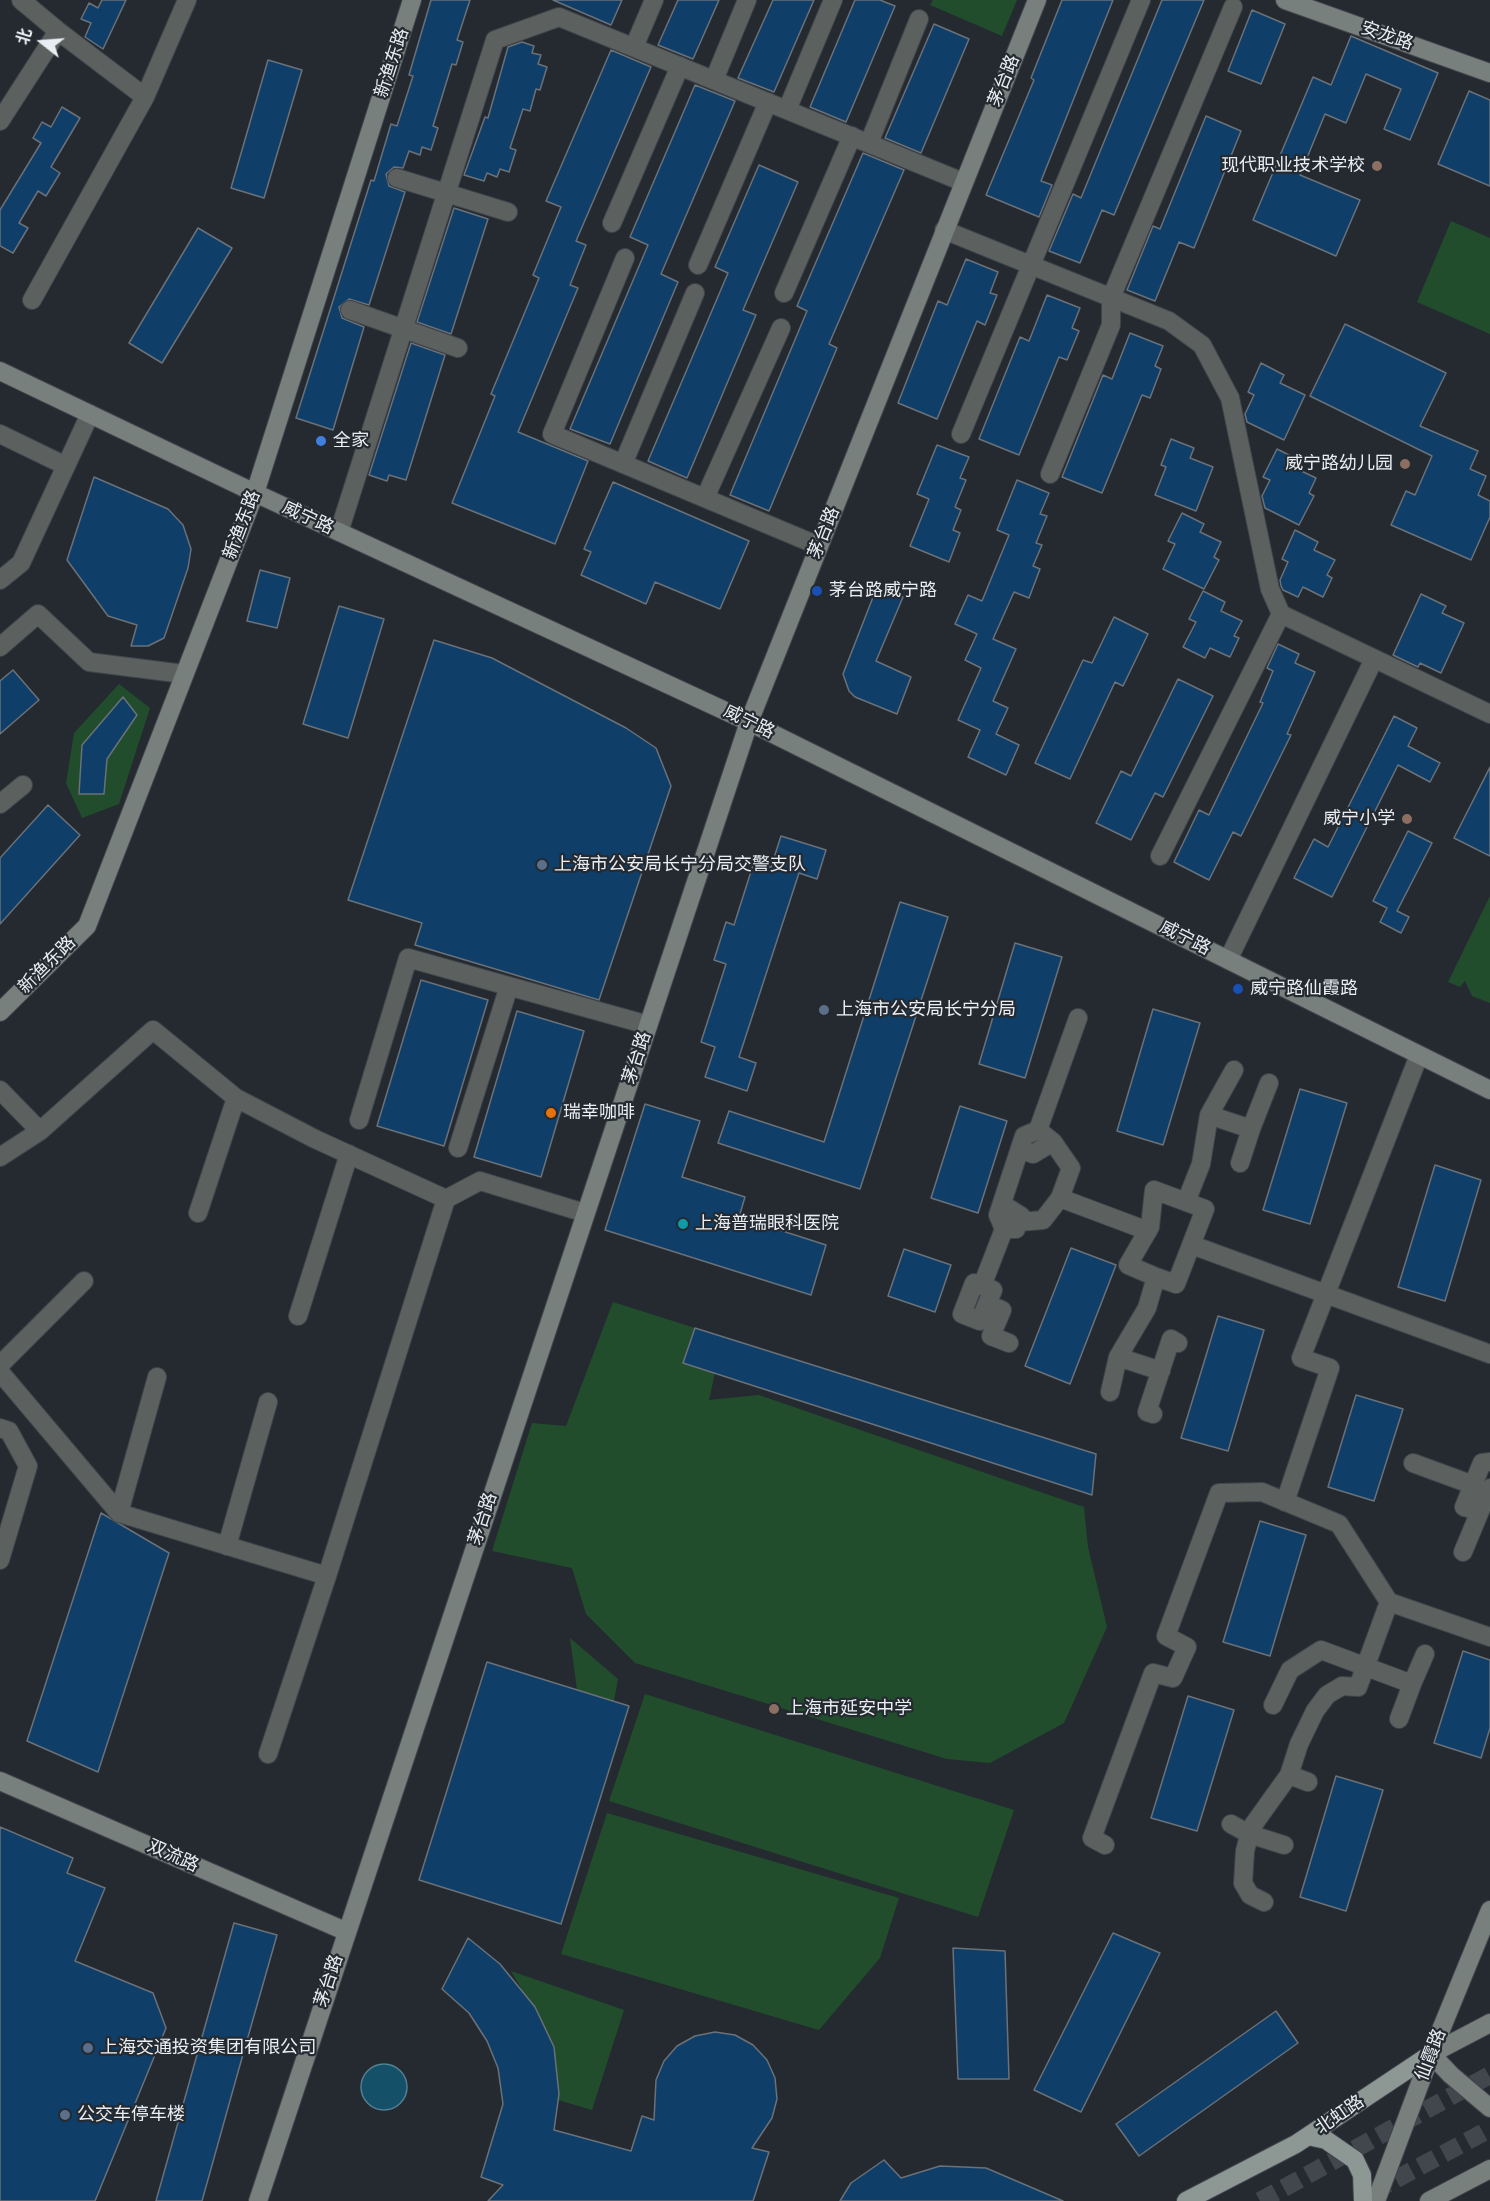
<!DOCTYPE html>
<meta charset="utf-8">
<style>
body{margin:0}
#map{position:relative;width:1490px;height:2201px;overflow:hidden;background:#242a30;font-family:Rubik,"Noto Sans SC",sans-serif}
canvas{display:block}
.north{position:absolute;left:12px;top:12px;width:60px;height:60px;-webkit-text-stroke:4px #242a30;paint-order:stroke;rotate:287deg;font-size:16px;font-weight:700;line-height:24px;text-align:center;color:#eaeef3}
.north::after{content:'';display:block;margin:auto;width:21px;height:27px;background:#eaeef3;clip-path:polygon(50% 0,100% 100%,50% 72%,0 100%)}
</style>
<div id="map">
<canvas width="1490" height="2201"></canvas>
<div class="north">北</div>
</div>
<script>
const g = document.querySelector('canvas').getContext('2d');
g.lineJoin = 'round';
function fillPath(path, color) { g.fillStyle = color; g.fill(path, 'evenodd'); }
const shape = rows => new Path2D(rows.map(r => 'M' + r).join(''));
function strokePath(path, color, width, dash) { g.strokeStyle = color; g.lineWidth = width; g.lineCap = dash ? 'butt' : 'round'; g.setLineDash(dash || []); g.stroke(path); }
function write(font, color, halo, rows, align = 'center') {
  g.font = font + ' Rubik,"Noto Sans SC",sans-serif'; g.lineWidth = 4.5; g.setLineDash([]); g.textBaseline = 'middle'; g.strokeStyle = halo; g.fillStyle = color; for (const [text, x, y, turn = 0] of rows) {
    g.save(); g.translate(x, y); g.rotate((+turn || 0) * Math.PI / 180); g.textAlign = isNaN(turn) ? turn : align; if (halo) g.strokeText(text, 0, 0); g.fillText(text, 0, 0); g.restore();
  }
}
const green = shape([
 [933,0,1017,0,1002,36,930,5],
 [1451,221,1490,238,1490,334,1417,302],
 [119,684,150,708,119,804,82,818,66,783,74,733],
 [1490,896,1490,1003,1472,996,1465,981,1460,987,1448,982],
 [613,1302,695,1328,683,1363,715,1373,709,1400,759,1395,1084,1507,1088,1547,1107,1627,1064,1723,990,1763,947,1759,635,1663,586,1614,572,1568,492,1551,532,1423,566,1426],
 [570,1638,618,1679,614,1701,577,1690],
 [645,1694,1014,1810,978,1917,609,1801],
 [607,1813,899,1898,880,1958,819,2030,561,1954],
 [511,1971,624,2010,592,2110,558,2100,547,2033]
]);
const water = shape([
 '361 2087a23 23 0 1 1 46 0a23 23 0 1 1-46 0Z'
]);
const building = shape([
 [102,0,126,0,103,49,85,37,91,23,81,19,89,3,98,8,102,0],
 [431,0,470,0,457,40,463,42,456,65,452,64,433,126,438,128,431,150,422,147,420,155,409,151,403,168,394,167,386,174,389,186,405,192,369,305,349,299,339,307,342,318,364,327,333,430,296,418,371,180,374,181,391,124,397,126,413,76,409,75,431,0],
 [553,0,622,0,611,25,553,0],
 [678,0,719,0,693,59,658,45,678,0],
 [773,0,814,0,774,92,738,78,773,0],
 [855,0,880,0,895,6,846,122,810,107,855,0],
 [1062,0,1113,0,1041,181,1052,185,1039,217,986,195,1034,80,1031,78,1062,0],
 [1162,0,1204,0,1114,215,1102,210,1080,263,1049,251,1073,194,1081,198,1162,0],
 [1252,10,1285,24,1261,84,1228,71,1252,10],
 [934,24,969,39,921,153,885,138,934,24],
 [1351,36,1438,73,1410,140,1384,129,1401,89,1366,74,1346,123,1325,114,1300,175,1360,200,1336,256,1253,220,1313,77,1331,85,1351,36],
 [522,42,534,46,532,53,541,55,538,64,547,67,540,90,536,89,530,111,523,109,510,148,516,150,509,172,500,169,497,177,487,173,484,181,464,175,485,117,488,118,508,47,522,42],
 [611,50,651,67,576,241,586,245,570,285,578,288,518,432,588,461,555,544,452,503,495,396,491,394,539,278,533,275,561,207,546,201,611,50],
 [268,60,302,70,264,198,231,188,268,60],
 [695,85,735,101,661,274,678,282,610,444,570,429,648,245,630,237,695,85],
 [1469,91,1490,100,1490,186,1438,164,1469,91],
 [62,107,80,118,51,167,60,173,46,196,38,191,19,223,28,228,13,253,0,246,0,210,41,143,33,138,42,122,51,127,62,107],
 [1206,116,1241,131,1194,248,1179,242,1155,301,1127,290,1153,226,1160,229,1206,116],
 [863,153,904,170,829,344,837,348,769,511,730,495,807,311,797,306,863,153],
 [759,165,798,182,743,310,756,315,687,478,648,461,728,273,715,267,759,165],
 [454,208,488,219,451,334,417,322,454,208],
 [198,228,232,248,162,363,129,343,198,228],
 [966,259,998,272,990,293,997,295,985,325,977,321,937,419,898,403,938,301,947,305,966,259],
 [1047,295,1080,308,1072,328,1079,331,1067,360,1059,357,1019,455,979,439,1020,337,1029,341,1047,295],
 [1345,324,1446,373,1420,426,1478,451,1470,469,1486,476,1478,495,1490,501,1490,517,1471,560,1391,525,1406,491,1415,495,1432,456,1310,396,1345,324],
 [1130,333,1163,346,1155,366,1161,369,1150,398,1142,395,1102,493,1062,477,1103,375,1112,379,1130,333],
 [411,343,445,355,406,480,389,475,387,481,369,475,411,343],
 [1261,363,1284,375,1280,383,1305,395,1284,440,1247,422,1245,414,1254,395,1248,392,1261,363],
 [1171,439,1194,448,1190,458,1213,467,1196,511,1155,495,1166,467,1161,465,1171,439],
 [937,445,969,457,960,478,966,480,955,507,961,510,953,530,960,533,949,562,910,546,929,499,917,494,937,445],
 [1277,449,1299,460,1295,468,1316,478,1309,493,1314,496,1299,525,1265,508,1262,496,1270,480,1263,477,1277,449],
 [94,477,168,509,183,525,191,549,188,568,164,638,148,646,131,646,137,625,108,616,67,560,94,477],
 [1017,480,1049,493,1040,514,1047,516,1036,543,1042,545,1033,566,1040,569,1029,598,1014,592,993,639,1016,649,993,701,1008,708,996,734,1019,745,1006,775,968,757,980,730,958,720,981,668,965,660,977,634,955,624,968,595,982,601,1009,535,997,530,1017,480],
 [613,482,749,541,720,609,655,582,646,604,581,575,591,552,584,549,613,482],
 [1182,513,1204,524,1200,532,1221,542,1214,557,1219,560,1204,589,1163,569,1175,544,1168,541,1182,513],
 [1295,530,1318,542,1314,550,1335,560,1327,575,1332,578,1323,597,1303,587,1298,597,1283,590,1281,586,1280,580,1288,562,1282,559,1295,530],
 [260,570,290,578,277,628,247,621,260,570],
 [877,587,903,597,876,661,911,677,897,714,855,697,849,691,843,674,877,587],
 [1203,591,1225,602,1221,611,1242,621,1234,636,1239,638,1230,657,1210,648,1205,658,1183,647,1196,622,1189,619,1203,591],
 [1421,594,1446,606,1442,613,1464,623,1441,673,1420,663,1418,667,1393,655,1421,594],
 [339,606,384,619,348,738,303,724,339,606],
 [1114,617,1148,634,1123,686,1115,682,1070,779,1035,763,1083,660,1092,663,1114,617],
 [434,640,492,658,626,728,656,748,671,786,599,1000,415,945,422,923,348,900,434,640],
 [1278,644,1299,654,1295,663,1315,672,1287,734,1291,735,1241,836,1233,832,1209,880,1174,862,1199,810,1209,815,1263,703,1260,702,1273,671,1267,668,1278,644],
 [13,670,39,700,0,734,0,681,13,670],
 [1178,679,1213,696,1163,797,1155,793,1131,840,1096,823,1121,771,1131,776,1178,679],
 [123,697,137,715,107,759,104,794,79,794,82,745,123,697],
 [1394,716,1417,728,1408,746,1440,763,1430,782,1398,765,1332,897,1294,878,1314,839,1328,847,1394,716],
 [1490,767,1490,856,1454,838,1490,767],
 [48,805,80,835,0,924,0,858,48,805],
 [1408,831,1432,843,1397,911,1409,917,1401,933,1380,922,1387,908,1373,901,1408,831],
 [781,836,826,850,817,879,799,873,739,1057,756,1063,747,1091,705,1077,715,1047,701,1042,726,964,714,960,726,922,734,925,754,862,771,867,781,836],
 [900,902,948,917,860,1189,718,1143,729,1111,824,1142,900,902],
 [1015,943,1062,957,1025,1078,979,1064,1015,943],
 [421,980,488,1000,444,1146,377,1126,421,980],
 [1153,1009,1200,1023,1163,1145,1117,1131,1153,1009],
 [517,1011,584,1031,541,1177,474,1157,517,1011],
 [1300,1089,1347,1103,1310,1224,1263,1210,1300,1089],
 [645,1104,700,1121,682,1177,745,1197,739,1217,826,1245,811,1295,605,1230,645,1104],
 [960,1106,1007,1121,978,1213,931,1198,960,1106],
 [1435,1165,1481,1180,1445,1301,1398,1287,1435,1165],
 [1071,1248,1116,1265,1070,1384,1025,1366,1071,1248],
 [904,1249,951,1265,935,1312,888,1296,904,1249],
 [1218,1316,1264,1330,1228,1451,1181,1438,1218,1316],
 [695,1328,1096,1454,1092,1495,683,1363,695,1328],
 [1356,1395,1403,1409,1374,1501,1328,1487,1356,1395],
 [101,1513,169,1553,98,1772,27,1741,101,1513],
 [1260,1521,1306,1535,1270,1656,1223,1642,1260,1521],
 [1463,1651,1490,1660,1490,1728,1481,1758,1434,1743,1463,1651],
 [487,1662,629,1706,561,1924,419,1880,487,1662],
 [1188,1696,1234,1710,1197,1831,1151,1818,1188,1696],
 [1336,1776,1383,1790,1346,1911,1300,1897,1336,1776],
 [0,1827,73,1858,67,1873,105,1888,75,1961,153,1993,166,2028,95,2201,0,2201,0,1827],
 [234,1923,277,1935,238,2072,202,2201,156,2201,234,1923],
 [1113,1933,1160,1953,1081,2112,1034,2090,1113,1933],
 [468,1938,500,1964,535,2007,554,2047,559,2094,554,2130,631,2151,642,2116,654,2120,656,2080,664,2061,677,2046,695,2036,715,2032,735,2035,753,2045,767,2060,775,2078,777,2099,772,2118,752,2148,769,2152,753,2201,488,2201,503,2185,481,2177,503,2104,498,2068,487,2041,469,2013,442,1989,468,1938],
 [953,1948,1005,1951,1009,2079,958,2079,953,1948],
 [1276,2011,1298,2043,1139,2156,1116,2124,1276,2011],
 [884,2160,901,2178,940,2166,986,2168,1063,2201,840,2201,851,2183,884,2160]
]);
const highwayTunnel = shape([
 [1372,2192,1490,2129],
 [1260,2201,1490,2075]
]);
const street = shape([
 [21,0,58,31],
 [634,47,654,0],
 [714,80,747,0],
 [145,97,187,0],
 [787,110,833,0],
 [0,121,58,31,145,97,32,300],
 [869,143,919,19],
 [397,178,508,212],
 [612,223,680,66],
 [944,230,1169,321,1202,345,1230,398,1270,589,1281,614,1490,714],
 [625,258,552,434,819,546],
 [698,265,768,102],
 [784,293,852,136],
 [350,310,458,348],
 [0,434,66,466],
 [961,434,1141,0],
 [623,464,695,293],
 [1050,474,1111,325,1111,298,1233,7],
 [705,498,781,328],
 [339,532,495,40,559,17,963,182],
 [0,580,21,563,90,414],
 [0,647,38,614,89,662,184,674],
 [0,804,23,785],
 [1160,856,1281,614],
 [1228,960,1374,659],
 [0,1090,40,1131,0,1157],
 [1209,1115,1251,1129,1240,1163],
 [359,1120,408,958,648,1025],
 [1251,1129,1269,1083],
 [1038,1130,1078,1018],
 [458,1148,509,986],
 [1020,1149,1033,1154,1053,1142],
 [1060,1198,1148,1231],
 [446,1199,480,1181,585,1213],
 [1186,1202,1201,1164,1209,1115,1234,1070],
 [198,1213,236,1098],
 [998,1215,1024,1136,1038,1130,1053,1142,1071,1168,1060,1198,1043,1220,1019,1222],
 [1192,1245,1490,1354],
 [982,1286,1004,1229,1016,1229,1021,1216,1010,1209,998,1215,1004,1229],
 [987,1304,993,1290,974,1283,962,1314,980,1321,987,1304,1002,1310,991,1336,1009,1343],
 [298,1316,349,1154],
 [1118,1357,1161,1371],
 [0,1365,84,1281],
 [0,1372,119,1513,327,1576,446,1199,315,1139,236,1098,153,1030,40,1131],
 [1110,1392,1118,1357,1147,1308,1156,1277,1128,1265,1150,1227,1154,1190,1205,1209,1176,1284,1156,1277],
 [1153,1414,1147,1412,1171,1339,1178,1343],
 [0,1428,9,1431,28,1466,0,1560],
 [1490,1462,1482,1463,1464,1507,1480,1511,1490,1488],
 [1413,1463,1473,1485],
 [1285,1502,1330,1368,1301,1358,1419,1055],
 [119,1513,157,1377],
 [227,1546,268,1402],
 [1463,1552,1480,1511],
 [1412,1684,1425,1654],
 [1273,1705,1290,1670,1321,1650,1412,1684,1399,1719],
 [268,1754,327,1576],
 [1289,1775,1308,1782],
 [1231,1824,1249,1834,1284,1845],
 [1105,1845,1092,1838,1153,1673,1173,1678,1187,1647,1166,1636,1219,1493,1262,1492,1339,1524,1389,1602],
 [1264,1902,1250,1895,1243,1883,1245,1851,1251,1828,1289,1775,1299,1744,1315,1711,1327,1695,1342,1686,1358,1687,1389,1602,1490,1637]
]);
const secondary = shape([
 [1285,0,1490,73],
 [0,371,255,493,749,722,1490,1090],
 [0,1012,87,926,255,493,412,0],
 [0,1781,345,1931],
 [1490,2023,1431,2054,1451,2075,1490,2108],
 [258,2201,749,722,1037,0],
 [1376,2201,1431,2054,1490,1910],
 [1429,2201,1490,2169]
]);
const primary = shape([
 [1302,2140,1308,2136,1326,2140,1355,2160,1362,2175,1363,2201],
 [1186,2201,1296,2144,1431,2054]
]);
const markers = [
 [1377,166,6,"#8d6e63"],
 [321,441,6,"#3f7fe0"],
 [1405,464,6,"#8d6e63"],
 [817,591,6,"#1a4fb4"],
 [1407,819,6,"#8d6e63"],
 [542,865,6,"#5c6f8a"],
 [1238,989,6,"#1a4fb4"],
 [824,1010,6,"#5c6f8a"],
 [551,1113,6,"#e8710a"],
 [683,1224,6,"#0f9aa8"],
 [774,1709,6,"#8d6e63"],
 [88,2048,6,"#5c6f8a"],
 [65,2115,6,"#5c6f8a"]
];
const streetNames = [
 ["安龙路",1387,36,19],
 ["新渔东路",392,63,-72],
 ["茅台路",1004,81,-68],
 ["威宁路",308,518,25],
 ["新渔东路",242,525,-69],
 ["茅台路",824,533,-68],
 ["威宁路",749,722,26],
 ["威宁路",1185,938,27],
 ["新渔东路",47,965,-45],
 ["茅台路",637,1058,-72],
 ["茅台路",483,1519,-72],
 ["双流路",173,1856,24],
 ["茅台路",329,1981,-72],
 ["仙霞路",1431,2055,-69],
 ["北虹路",1340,2115,-34]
];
const poiNames = [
 ["现代职业技术学校",1365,166,"right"],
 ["全家",333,441],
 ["威宁路幼儿园",1393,464,"right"],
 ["茅台路威宁路",829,591],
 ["威宁小学",1395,819,"right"],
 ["上海市公安局长宁分局交警支队",554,865],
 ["威宁路仙霞路",1250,989],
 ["上海市公安局长宁分局",836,1010],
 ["瑞幸咖啡",563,1113],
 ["上海普瑞眼科医院",695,1224],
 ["上海市延安中学",786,1709],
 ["上海交通投资集团有限公司",100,2048],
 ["公交车停车楼",77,2115]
];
fillPath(green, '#224d2d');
fillPath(water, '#145068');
strokePath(water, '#547f92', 1.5);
fillPath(building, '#0f3e69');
strokePath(building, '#6a7178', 1.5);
strokePath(highwayTunnel, '#42474d', 18, [18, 9]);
strokePath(street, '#40454b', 20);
strokePath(secondary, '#40454b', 20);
strokePath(primary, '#40454b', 20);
strokePath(street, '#5c6160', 18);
strokePath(secondary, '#78807e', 18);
strokePath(primary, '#8d9895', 18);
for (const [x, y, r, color] of markers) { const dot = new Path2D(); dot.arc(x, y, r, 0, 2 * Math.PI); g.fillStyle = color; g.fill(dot); strokePath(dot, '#242a30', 2); }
write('18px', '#eaeef3', '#242a30', streetNames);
write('18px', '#eaeef3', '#242a30', poiNames, 'left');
</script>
